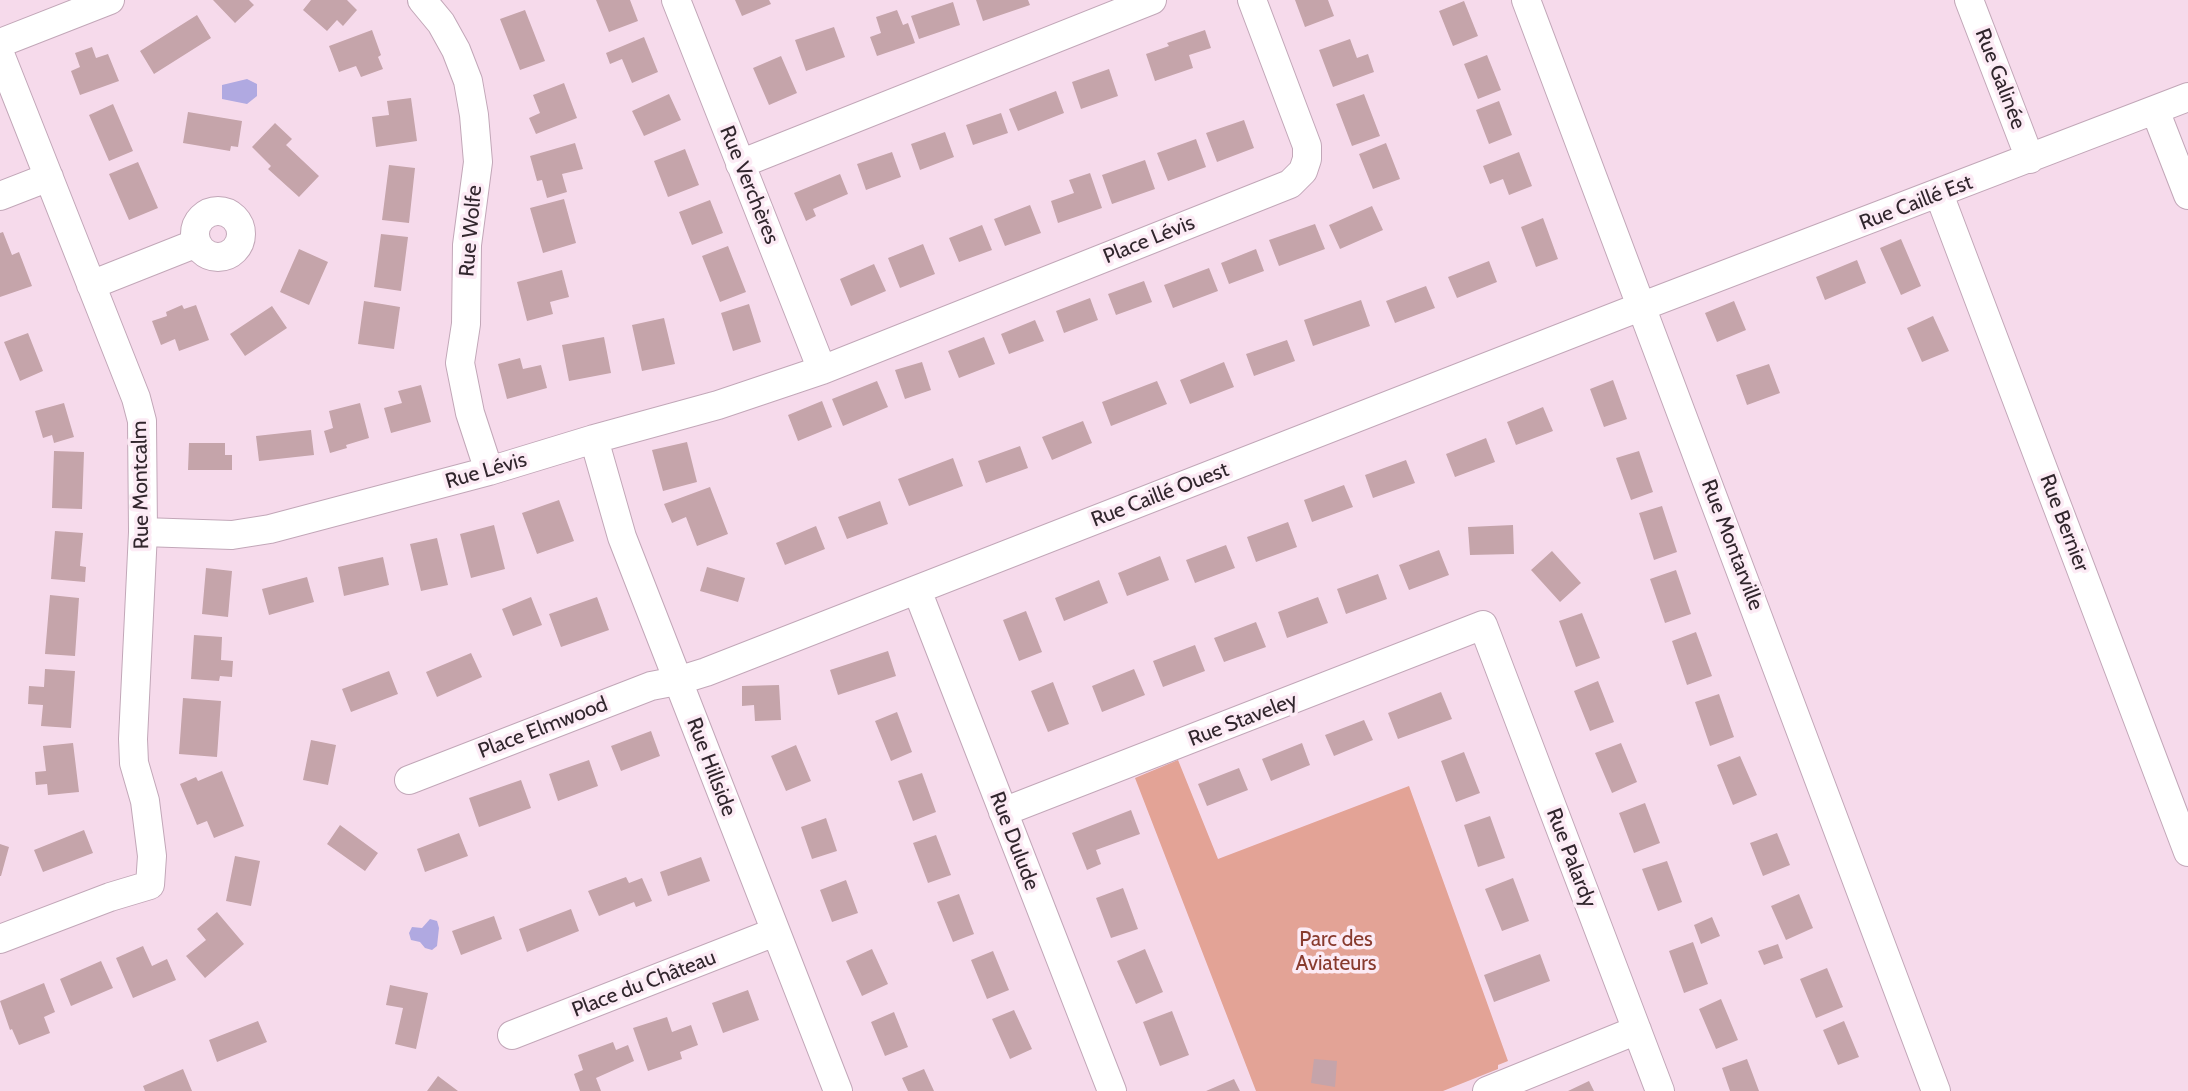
<!DOCTYPE html>
<meta charset="utf-8">
<style>
body{margin:0}
canvas{display:block;background:#f6daeb}
</style>
<canvas width="2188" height="1091"></canvas>
<script>
const g = document.querySelector('canvas').getContext('2d');
g.lineJoin = 'round';
function fillPath(path, color) { g.fillStyle = color; g.fill(path, 'evenodd'); }
const shape = rows => new Path2D(rows.map(r => 'M' + r).join(''));
function strokePath(path, color, width, dash) { g.strokeStyle = color; g.lineWidth = width; g.lineCap = dash ? 'butt' : 'round'; g.setLineDash(dash || []); g.stroke(path); }
function write(font, color, halo, rows, align = 'center') {
  g.font = font + ' Cabin,sans-serif'; g.lineWidth = 7; g.setLineDash([]); g.textBaseline = 'middle'; g.strokeStyle = halo; g.fillStyle = color; for (const [text, x, y, turn = 0] of rows) {
    g.save(); g.translate(x, y); g.rotate((+turn || 0) * Math.PI / 180); g.textAlign = isNaN(turn) ? turn : align; if (halo) g.strokeText(text, 0, 0); g.fillText(text, 0, 0); g.restore();
  }
}
const green = shape([
 [1178,760,1218,859,1409,786,1508,1061,1498,1065,1498,1069,1443,1091,1256,1091,1135,778]
]);
const water = shape([
 [247,79,257,84,257,96,247,104,222,99,222,85],
 [430,919,437,921,439,928,437,946,432,950,425,948,420,942,411,940,409,933,412,927,422,928]
]);
const building = shape([
 [213,0,249,0,254,5,235,23],
 [311,0,347,0,357,10,343,26,337,20,327,31,303,10],
 [596,0,630,0,638,21,609,32],
 [735,0,769,0,771,4,742,16],
 [976,0,1028,0,1030,5,983,21],
 [1295,0,1328,0,1334,16,1305,27],
 [1464,1,1478,36,1453,46,1439,11],
 [953,2,960,25,919,39,911,16],
 [525,10,545,61,520,70,500,19],
 [897,10,903,25,908,23,915,43,877,56,870,37,881,33,876,17],
 [197,15,211,38,154,74,140,51],
 [834,27,845,57,806,71,795,40],
 [372,30,381,55,378,57,383,69,361,77,356,66,339,72,329,46],
 [1205,30,1211,48,1189,55,1193,68,1155,81,1146,54,1169,46,1167,43],
 [644,37,658,72,632,83,622,59,610,64,606,53],
 [1350,39,1357,58,1368,54,1374,72,1333,87,1319,50],
 [92,47,96,58,108,54,119,81,80,95,71,71,80,67,75,53],
 [1487,55,1501,90,1478,99,1464,64],
 [781,56,797,93,769,105,753,68],
 [1109,69,1118,96,1081,109,1072,82],
 [564,83,577,118,536,134,529,118,540,113,533,95],
 [1056,91,1064,113,1018,131,1009,109],
 [669,94,681,120,644,136,632,111],
 [1364,94,1380,136,1352,146,1336,104],
 [411,98,417,141,376,147,372,117,389,115,387,101],
 [1499,101,1512,135,1489,144,1476,110],
 [113,104,133,151,109,161,89,115],
 [188,112,242,121,238,147,231,146,230,151,183,143],
 [1001,113,1008,133,973,145,966,125],
 [1244,120,1254,148,1217,162,1206,133],
 [275,123,292,139,286,145,319,176,299,197,268,169,271,166,252,147],
 [945,132,954,157,920,170,911,144],
 [1196,139,1206,167,1168,181,1157,153],
 [575,143,583,169,562,174,567,192,547,198,542,180,537,181,530,156],
 [1386,143,1400,179,1373,189,1359,154],
 [685,149,699,185,668,197,654,161],
 [892,152,901,177,866,190,857,164],
 [1519,152,1532,186,1509,195,1503,179,1490,184,1483,166],
 [1145,160,1155,189,1112,204,1102,175],
 [138,162,158,208,129,220,109,174],
 [389,165,415,168,409,223,382,220],
 [1090,173,1102,208,1058,223,1051,201,1074,193,1069,180],
 [840,174,848,194,813,209,816,216,806,221,794,193],
 [564,199,576,243,543,253,530,208],
 [710,200,723,233,692,245,679,212],
 [1030,205,1041,233,1005,246,994,219],
 [1372,206,1383,230,1340,249,1329,225],
 [1543,218,1558,259,1536,267,1521,227],
 [1315,224,1325,249,1279,266,1269,240],
 [982,225,992,250,959,262,949,238],
 [3,232,12,255,19,252,32,286,0,297,0,233],
 [381,234,408,237,401,291,374,287],
 [1901,239,1921,286,1901,295,1880,248],
 [923,244,935,274,900,288,888,258],
 [728,246,746,292,720,302,702,256],
 [299,249,328,262,309,305,280,292],
 [1256,249,1264,271,1229,284,1221,263],
 [1857,260,1866,283,1825,300,1816,277],
 [1489,261,1497,282,1457,298,1448,277],
 [874,264,886,291,851,306,840,279],
 [1209,268,1218,291,1173,308,1164,285],
 [562,270,569,297,550,302,553,314,527,321,517,282],
 [1144,281,1152,302,1116,315,1108,294],
 [1426,286,1435,308,1395,323,1386,301],
 [1090,298,1098,320,1064,333,1056,311],
 [1361,300,1370,326,1313,346,1304,320],
 [364,301,400,307,394,349,358,344],
 [1734,301,1746,330,1717,342,1705,313],
 [749,304,761,342,733,351,721,313],
 [182,305,184,309,196,305,209,340,179,351,175,339,161,345,152,321,167,316,166,312],
 [272,306,287,328,245,356,230,334],
 [1933,316,1949,351,1922,362,1907,328],
 [664,318,675,364,642,371,632,325],
 [1035,320,1044,341,1009,354,1001,334],
 [28,333,43,371,20,381,4,342],
 [604,337,611,373,569,381,562,345],
 [984,337,995,364,959,378,948,351],
 [1287,340,1295,361,1254,376,1246,354],
 [520,358,523,369,541,365,547,388,507,399,498,364],
 [922,362,931,390,905,399,895,370],
 [1224,362,1234,387,1190,404,1180,380],
 [1769,364,1780,393,1747,405,1736,375],
 [1613,380,1627,419,1604,427,1590,389],
 [877,381,888,407,843,426,832,399],
 [1157,381,1167,404,1111,426,1102,402],
 [421,385,431,422,391,433,384,408,402,403,398,391],
 [822,401,832,427,798,441,788,415],
 [64,403,74,437,54,443,52,435,43,438,35,411],
 [360,403,369,438,346,445,347,448,330,453,324,431,333,428,329,411],
 [1543,407,1553,431,1516,445,1507,422],
 [1083,421,1092,443,1052,460,1042,437],
 [311,430,314,455,259,461,256,436],
 [1486,438,1495,462,1455,477,1446,454],
 [687,442,697,482,663,491,652,450],
 [189,443,225,443,225,455,232,455,232,470,188,470],
 [1020,446,1028,468,986,483,978,461],
 [54,451,84,452,82,509,52,508],
 [1639,451,1653,492,1631,500,1616,458],
 [953,458,963,486,909,506,898,479],
 [1406,460,1415,483,1373,498,1365,475],
 [1344,485,1353,507,1312,522,1304,500],
 [710,487,728,534,697,546,686,517,672,523,664,504],
 [559,500,574,541,537,554,522,513],
 [880,501,888,524,847,539,838,517],
 [1662,506,1677,552,1654,560,1639,513],
 [1288,522,1297,547,1256,562,1247,537],
 [494,525,505,569,471,578,460,534],
 [1513,525,1514,554,1470,555,1468,527],
 [816,526,825,549,785,565,776,543],
 [55,531,83,533,80,566,86,567,85,582,51,579],
 [437,538,448,585,421,591,410,544],
 [1226,545,1235,568,1195,583,1186,560],
 [1439,550,1449,575,1409,590,1399,565],
 [1552,551,1581,583,1560,602,1531,570],
 [1160,556,1169,580,1127,596,1118,573],
 [383,557,389,585,344,596,338,567],
 [707,567,745,578,738,602,700,591],
 [206,568,232,571,228,617,202,614],
 [1676,570,1691,614,1665,623,1650,579],
 [1378,574,1387,599,1346,614,1337,589],
 [307,577,314,602,269,615,262,589],
 [1099,580,1108,603,1064,621,1055,598],
 [50,595,79,598,75,656,45,654],
 [531,597,542,625,513,636,502,609],
 [597,597,609,630,561,647,549,614],
 [1318,597,1328,623,1287,638,1278,612],
 [1026,611,1042,652,1019,661,1003,620],
 [1582,613,1600,658,1576,667,1559,621],
 [1256,622,1266,647,1224,662,1214,638],
 [1696,632,1712,676,1687,685,1672,641],
 [194,635,222,637,221,660,233,661,232,677,220,676,219,681,191,679],
 [1195,645,1205,671,1163,687,1153,661],
 [888,651,896,676,838,695,830,670],
 [471,653,482,677,437,697,426,672],
 [45,669,75,671,71,728,41,726,43,705,28,704,29,686,44,687],
 [1134,669,1145,695,1102,712,1092,686],
 [389,671,398,694,351,712,342,689],
 [1598,681,1614,722,1590,731,1574,691],
 [1053,682,1069,724,1048,732,1031,691],
 [779,685,781,720,755,721,754,705,742,706,742,686],
 [1441,692,1452,719,1398,739,1388,713],
 [1719,694,1734,737,1710,746,1695,702],
 [183,698,221,701,217,757,179,754],
 [897,712,912,752,891,761,875,721],
 [1364,720,1373,740,1334,756,1325,735],
 [651,731,660,756,621,771,611,746],
 [311,740,336,745,328,785,303,780],
 [73,743,79,792,48,795,47,784,36,785,35,772,46,771,43,746],
 [1302,743,1310,765,1271,781,1262,759],
 [1621,743,1637,782,1612,793,1595,753],
 [796,745,811,781,786,791,771,756],
 [1464,752,1480,793,1456,802,1441,761],
 [1740,756,1757,795,1733,805,1717,765],
 [589,760,598,786,558,801,549,774],
 [1239,768,1248,790,1207,806,1198,784],
 [222,771,244,826,214,838,207,821,197,825,180,784,196,777,198,781],
 [922,773,936,812,913,821,898,781],
 [521,780,531,808,479,827,469,798],
 [1645,803,1660,843,1634,853,1619,813],
 [1131,810,1140,834,1096,850,1101,864,1087,870,1072,833],
 [1490,816,1505,858,1478,867,1464,825],
 [826,818,837,851,812,859,801,827],
 [340,825,378,853,365,871,327,844],
 [84,830,93,853,43,872,34,850],
 [459,833,468,856,425,872,417,849],
 [1777,833,1790,865,1763,876,1750,843],
 [936,835,951,875,928,883,913,843],
 [0,844,9,847,1,876,0,876],
 [235,856,260,861,251,906,226,901],
 [701,857,710,881,668,896,660,872],
 [1667,861,1682,902,1658,911,1642,869],
 [626,877,629,883,642,878,652,901,636,907,634,902,599,916,588,891],
 [1513,878,1529,921,1502,931,1485,889],
 [846,880,858,913,832,922,820,890],
 [1123,888,1138,929,1111,938,1096,898],
 [959,894,974,934,953,942,937,902],
 [1799,894,1813,928,1786,940,1771,906],
 [571,909,579,931,527,952,519,929],
 [217,912,244,944,205,978,186,956,206,940,197,929],
 [494,916,502,939,461,955,452,931],
 [1712,917,1720,936,1701,944,1694,925],
 [1693,942,1708,984,1684,993,1669,951],
 [1778,944,1783,958,1764,965,1758,951],
 [143,946,152,966,167,959,176,980,133,998,116,958],
 [872,949,888,984,862,996,846,961],
 [1145,949,1163,992,1136,1004,1117,961],
 [993,951,1009,990,987,999,971,960],
 [1540,954,1550,981,1494,1002,1484,975],
 [101,961,113,988,71,1006,60,979],
 [1827,968,1843,1007,1816,1018,1800,979],
 [44,983,55,1012,44,1017,50,1033,19,1045,12,1029,10,1030,0,1001],
 [390,985,428,993,416,1049,395,1044,403,1008,386,1005],
 [748,990,759,1020,723,1033,712,1003],
 [1721,999,1738,1040,1716,1049,1699,1009],
 [1014,1010,1032,1049,1010,1059,992,1019],
 [1172,1011,1189,1055,1160,1066,1143,1022],
 [894,1012,908,1047,885,1056,871,1022],
 [667,1017,672,1032,691,1025,698,1045,680,1052,682,1059,648,1071,633,1028],
 [258,1021,267,1042,217,1062,209,1040],
 [1844,1021,1859,1057,1838,1065,1823,1030],
 [613,1042,616,1050,628,1045,634,1061,596,1078,601,1091,580,1091,574,1074,583,1070,578,1055],
 [1314,1059,1337,1061,1335,1087,1311,1083],
 [1747,1059,1759,1091,1730,1091,1722,1068],
 [183,1069,192,1091,145,1091,143,1086],
 [924,1069,934,1091,908,1091,902,1078],
 [438,1076,458,1091,427,1091],
 [1234,1079,1240,1091,1206,1091],
 [1589,1081,1594,1091,1568,1091]
]);
const minor = shape([
 [422,0,441,23,456,50,468,81,474,115,478,162,467,245,466,324,460,363,470,413,489,471],
 [676,0,822,370],
 [1526,0,1936,1091],
 [1969,0,2030,159],
 [0,43,110,0],
 [0,54,136,398,142,421,143,532,133,739,134,763,145,801,152,856,150,885,110,897,0,939],
 [2155,110,2188,195],
 [740,164,1152,0],
 [1939,194,2188,852],
 [0,196,49,177],
 '195 234a23 23 0 1 1 46 0a23 23 0 1 1-46 0Z',
 [91,285,197,243],
 [594,439,622,537,838,1091],
 [143,532,232,535,270,529,489,471,594,439,718,405,822,370,1290,184,1303,171,1307,159,1307,146,1252,0],
 [917,590,1112,1091],
 [409,780,651,686,677,681,706,672,1622,314,2188,97],
 [1003,812,1483,625,1660,1091],
 [512,1035,775,932],
 [1487,1091,1637,1030]
]);
const streetNames = [
 ["Rue Galinée",2000,79,69],
 ["Rue Verchères",749,185,68],
 ["Rue Caillé Est",1916,203,-21],
 ["Rue Wolfe",471,231,-85],
 ["Place Lévis",1149,240,-22],
 ["Rue Lévis",486,471,-16],
 ["Rue Montcalm",141,485,-91],
 ["Rue Caillé Ouest",1160,495,-21],
 ["Rue Bernier",2064,523,69],
 ["Rue Montarville",1732,545,69],
 ["Rue Staveley",1243,720,-21],
 ["Place Elmwood",543,728,-21],
 ["Rue Hillside",711,767,69],
 ["Rue Dulude",1014,841,69],
 ["Rue Palardy",1571,858,69],
 ["Place du Château",644,984,-21]
];
const parkNames = [
 ["Parc des",1336,940],
 ["Aviateurs",1336,964]
];
fillPath(green, '#e3a396');
fillPath(water, '#b0a9e1');
fillPath(building, '#c5a4aa');
strokePath(minor, '#c2a7b8', 30);
strokePath(minor, '#fff', 28);
write('21px', '#31262d', '#fcebf5', streetNames);
write('21px', '#883b2e', '#fcebf5', parkNames);
</script>
